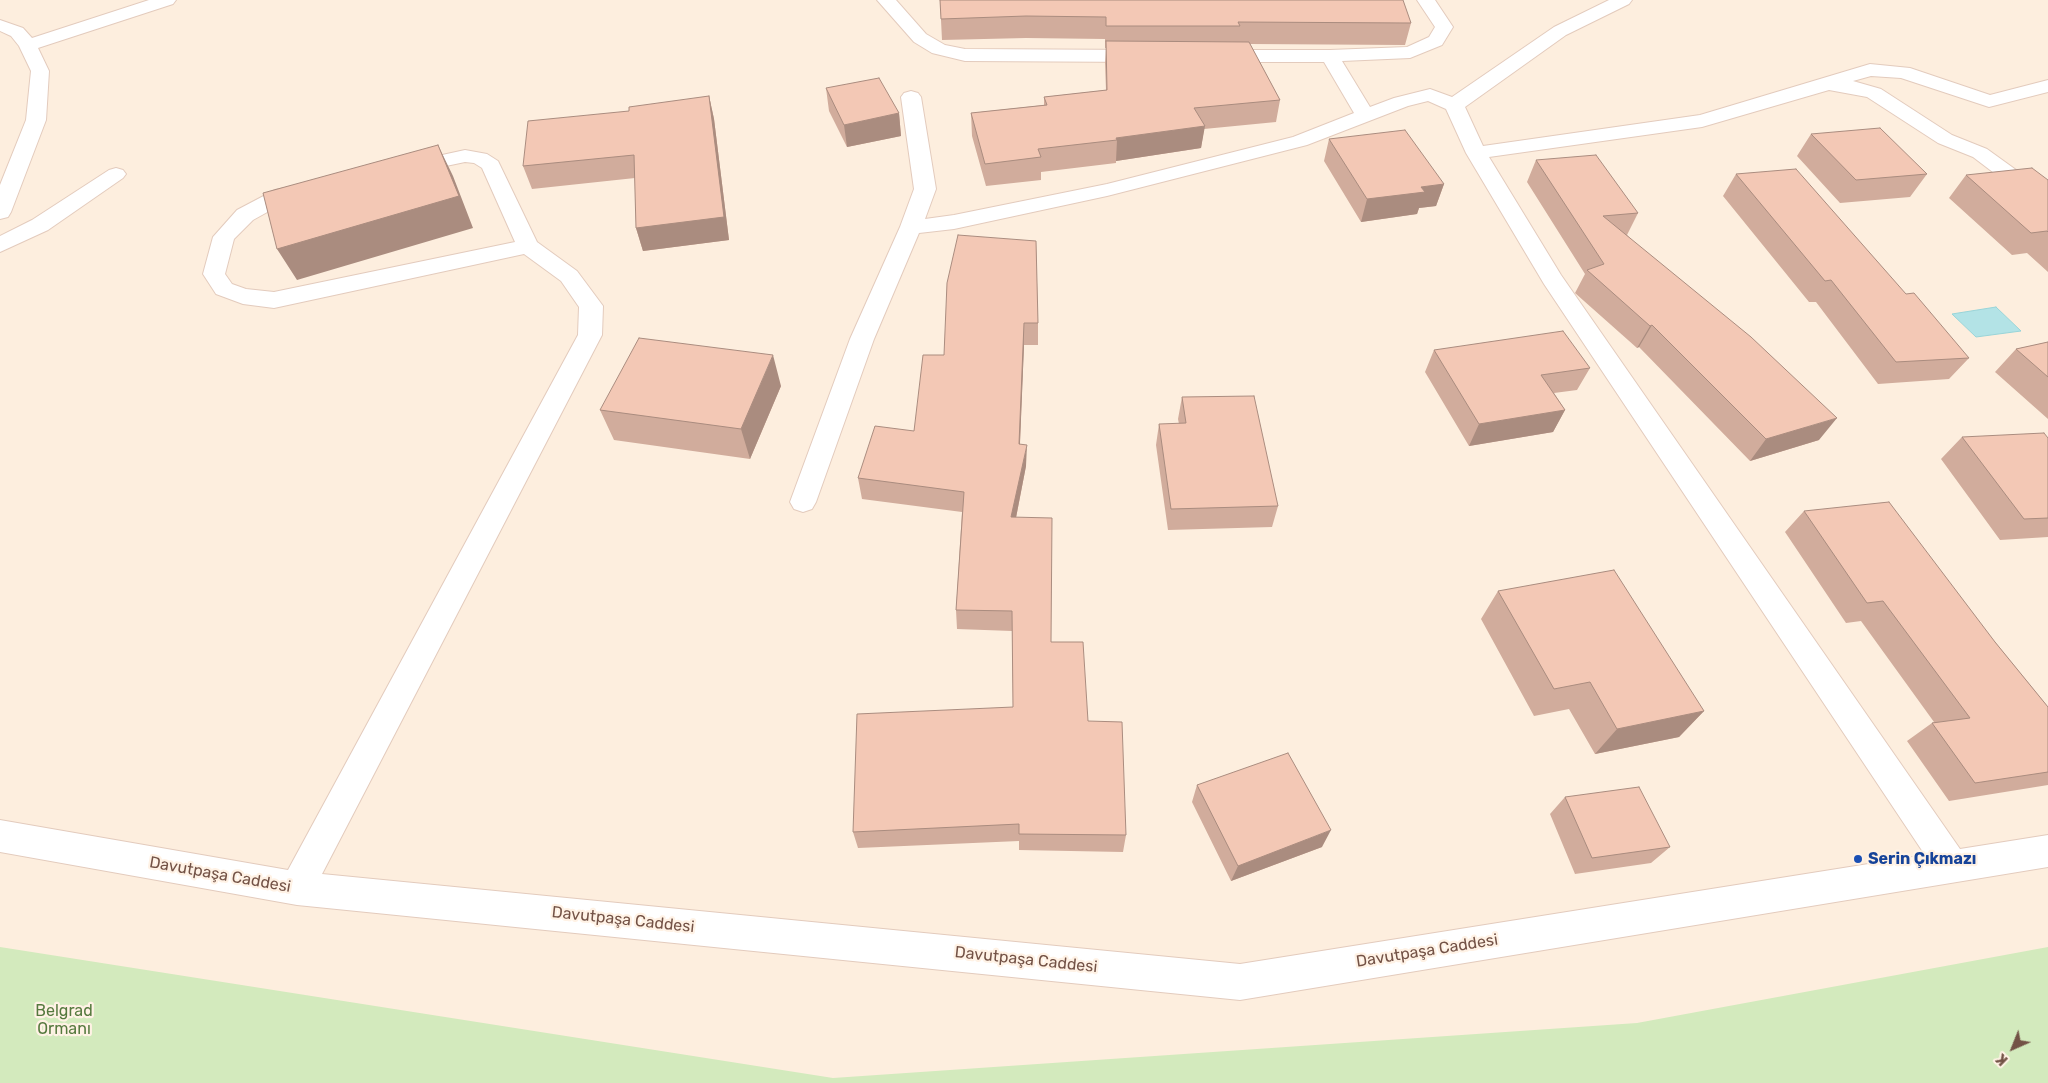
<!DOCTYPE html>
<meta charset="utf-8">
<style>
body{margin:0}
#map{position:relative;width:2048px;height:1083px;overflow:hidden;background:#fdeede;font-family:Rubik,sans-serif}
canvas{display:block}
.north{position:absolute;left:1988px;top:1023px;width:50px;height:50px;-webkit-text-stroke:4px #fff2e5;paint-order:stroke;rotate:224deg;font-size:14px;font-weight:700;line-height:20px;text-align:center;color:#735246}
.north::after{content:'';display:block;margin:auto;width:18px;height:22px;background:#735246;clip-path:polygon(50% 0,100% 100%,50% 72%,0 100%)}
</style>
<div id="map">
<canvas width="2048" height="1083"></canvas>
<div class="north">K</div>
</div>
<script>
const g = document.querySelector('canvas').getContext('2d');
g.lineJoin = 'round';
function fillPath(path, color) { g.fillStyle = color; g.fill(path, 'evenodd'); }
const shape = rows => new Path2D(rows.map(r => 'M' + r).join(''));
function strokePath(path, color, width, dash) { g.strokeStyle = color; g.lineWidth = width; g.lineCap = dash ? 'butt' : 'round'; g.setLineDash(dash || []); g.stroke(path); }
function write(font, color, halo, rows, align = 'center') {
  g.font = font + ' Rubik,sans-serif'; g.lineWidth = 4.5; g.setLineDash([]); g.textBaseline = 'middle'; g.strokeStyle = halo; g.fillStyle = color; for (const [text, x, y, turn = 0] of rows) {
    g.save(); g.translate(x, y); g.rotate((+turn || 0) * Math.PI / 180); g.textAlign = isNaN(turn) ? turn : align; if (halo) g.strokeText(text, 0, 0); g.fillText(text, 0, 0); g.restore();
  }
}
const green = shape([
 [0,947,833,1078,1637,1023,2048,947,2048,1083,0,1083]
]);
const water = shape([
 [1996,307,2021,331,1976,337,1952,314,1996,307]
]);
const minor = shape([
 [149,0,176,0,173,4,38,48,49,71,46,120,11,212,8,217,0,219,0,185,26,120,31,71,19,46,11,36,0,31,0,20,23,28,32,38,149,0],
 [877,0,896,0,926,34,945,45,965,49,1142,50,1149,52,1151,56,1149,60,1142,62,965,61,932,53,914,42,877,0],
 [1417,0,1435,0,1453,27,1442,45,1410,58,1342,61,1370,107,1394,98,1430,89,1452,97,1554,27,1609,0,1632,0,1629,4,1566,35,1465,107,1483,146,1700,115,1870,64,1910,68,1990,95,2048,80,2048,92,1989,107,1901,78,1871,76,1853,81,1881,89,1952,135,1987,149,2048,193,2048,210,2040,208,1973,157,1938,143,1867,97,1829,90,1702,127,1489,157,1561,275,1960,849,2048,835,2048,867,1240,1000,297,905,0,852,0,820,288,870,578,335,579,307,561,281,524,254,274,308,243,304,216,294,203,274,213,237,237,210,275,190,300,185,307,186,311,191,307,196,289,200,253,220,234,239,225,274,232,284,246,289,274,292,515,242,482,168,474,163,465,162,408,174,401,172,398,168,401,164,465,150,487,154,498,161,537,242,577,271,603,306,602,335,322,874,1240,964,1925,855,1544,284,1466,153,1446,109,1428,101,1408,106,1307,145,1107,196,954,229,919,233,874,339,816,502,812,509,803,512,794,509,790,502,850,339,900,227,914,189,901,97,904,93,911,91,918,93,921,97,936,189,925,219,954,215,1107,184,1293,137,1354,113,1324,62,1220,62,1213,60,1211,56,1213,52,1220,50,1330,50,1407,47,1429,37,1435,27,1417,0],
 [116,168,123,170,126,174,123,178,48,230,0,252,0,236,32,220,109,170,116,168]
]);
const wall = shape([
 [940,0,1411,23,1405,45,1250,44,1280,100,1276,122,1204,129,1201,148,1116,161,1116,163,1041,172,1041,180,986,186,972,136,971,113,1044,105,1044,97,1106,90,1105,63,1106,48,1105,48,1105,39,1026,38,942,40],
 [826,88,899,113,901,136,847,147,829,111],
 [709,96,714,119,729,240,643,251,636,228,635,178,532,189,523,166,629,111],
 [1811,134,1927,174,1910,197,1840,203,1797,156],
 [1329,139,1444,184,1436,206,1419,208,1417,214,1361,222,1324,161],
 [1536,160,1638,213,1627,235,1819,440,1750,461,1639,347,1637,348,1575,293,1585,274,1527,182],
 [1736,174,1906,294,1969,358,1949,379,1878,384,1816,302,1809,302,1723,196],
 [1966,175,2048,180,2048,272,2027,253,2012,255,1949,198],
 [1036,241,1038,323,1038,345,1024,345,1020,444,1026,466,1016,518,1051,642,1088,721,1126,835,1123,852,1019,850,1019,841,858,848,853,832,1013,707,1012,631,957,629,956,610,962,512,862,499,858,478,914,431,944,355],
 [2048,342,2048,419,1995,372,2016,349],
 [1434,350,1590,368,1577,390,1554,393,1565,410,1553,432,1469,446,1425,372],
 [781,386,750,459,614,440,600,410],
 [1182,397,1278,506,1272,527,1168,530,1156,445,1159,424,1179,424,1178,419],
 [1962,437,2048,438,2048,537,2000,540,1941,459],
 [1804,511,1995,642,2048,707,2048,785,1949,801,1907,741,1932,723,1934,722,1861,621,1846,623,1785,532],
 [1498,591,1704,711,1679,737,1595,754,1569,709,1534,716,1481,619],
 [1197,785,1322,847,1231,881,1192,802],
 [1565,797,1670,847,1651,863,1575,874,1550,814]
]);
const shadedWall = shape([
 [709,96,714,119,729,240,643,251,636,228],
 [899,113,901,136,847,147,844,125],
 [1205,126,1201,148,1116,161,1117,140,1116,138],
 [438,145,453,176,473,228,297,280,277,249],
 [1444,184,1436,206,1419,208,1417,214,1361,222,1367,199,1421,187],
 [1024,323,1024,345,1019,465,1019,444],
 [1652,325,1639,347,1637,348,1650,326],
 [773,355,781,386,750,459,741,429],
 [1565,410,1553,432,1469,446,1479,424],
 [1837,418,1819,440,1750,461,1766,439],
 [1027,445,1026,466,1012,538,1011,517],
 [1704,711,1679,737,1595,754,1617,729],
 [1331,830,1322,847,1231,881,1238,866]
]);
const building = shape([
 [940,0,1403,0,1411,23,1238,22,1240,26,1106,26,1106,17,1026,16,941,19,940,0],
 [1106,41,1249,42,1280,100,1194,108,1205,126,1116,138,1117,140,1038,149,1041,157,985,164,971,113,1047,105,1044,97,1107,90,1106,41],
 [879,78,899,113,844,125,826,88,879,78],
 [709,96,724,217,636,228,634,155,523,166,528,121,629,111,629,107,709,96],
 [1880,128,1927,174,1856,180,1811,134,1880,128],
 [1405,130,1444,184,1421,187,1425,192,1367,199,1329,139,1405,130],
 [438,145,459,196,277,249,263,193,438,145],
 [1596,155,1638,213,1603,216,1751,337,1837,418,1766,439,1652,325,1650,326,1587,270,1604,264,1536,160,1596,155],
 [2032,168,2048,180,2048,232,2047,231,2031,233,1966,175,2032,168],
 [1796,169,1906,294,1914,293,1969,358,1896,362,1831,280,1825,281,1736,174,1796,169],
 [958,235,1036,241,1038,323,1024,323,1019,444,1027,445,1011,517,1052,518,1051,642,1083,642,1088,721,1122,722,1126,835,1019,834,1019,824,853,832,857,714,1013,707,1012,611,956,610,964,492,858,478,875,426,914,431,923,355,944,355,947,283,958,235],
 [1563,331,1590,368,1541,375,1565,410,1479,424,1434,350,1563,331],
 [639,338,773,355,741,429,600,410,639,338],
 [2048,342,2048,377,2016,349,2048,342],
 [1254,396,1278,506,1171,509,1159,424,1186,423,1182,397,1254,396],
 [2044,433,2048,438,2048,518,2024,519,1962,437,2044,433],
 [1889,502,1995,642,2048,707,2048,772,1975,783,1932,723,1970,718,1883,601,1867,603,1804,511,1889,502],
 [1614,570,1704,711,1617,729,1590,682,1554,689,1498,591,1614,570],
 [1288,753,1331,830,1238,866,1197,785,1288,753],
 [1639,787,1670,847,1592,858,1565,797,1639,787]
]);
const markers = [
 [1858,859,5,"#1a4fb4"]
];
const nearTransitnames = [
 ["Serin Çıkmazı",1868,859]
];
const nearStreetnames = [
 ["Davutpaşa Caddesi",220,875,10],
 ["Davutpaşa Caddesi",623,920,6],
 ["Davutpaşa Caddesi",1427,951,-9],
 ["Davutpaşa Caddesi",1026,960,6]
];
const nearParknames = [
 ["Belgrad",64,1011],
 ["Ormanı",64,1029]
];
fillPath(green, '#d3eabd');
fillPath(water, '#b3e3e6');
strokePath(water, '#99d4d8', 1);
strokePath(minor, '#e3cbbd', 2);
fillPath(minor, '#fff');
fillPath(wall, '#d1ac9c');
fillPath(shadedWall, '#aa8c7f');
fillPath(building, '#f3c8b5');
strokePath(building, '#aa8c7f', 1);
for (const [x, y, r, color] of markers) { const dot = new Path2D(); dot.arc(x, y, r, 0, 2 * Math.PI); g.fillStyle = color; g.fill(dot); strokePath(dot, '#fff2e5', 2); }
write('bold 16px', '#164399', '#fff2e5', nearTransitnames, 'left');
write('16px', '#735246', '#fff2e5', nearStreetnames);
write('16px', '#55793e', '#fff2e5', nearParknames);
</script>
